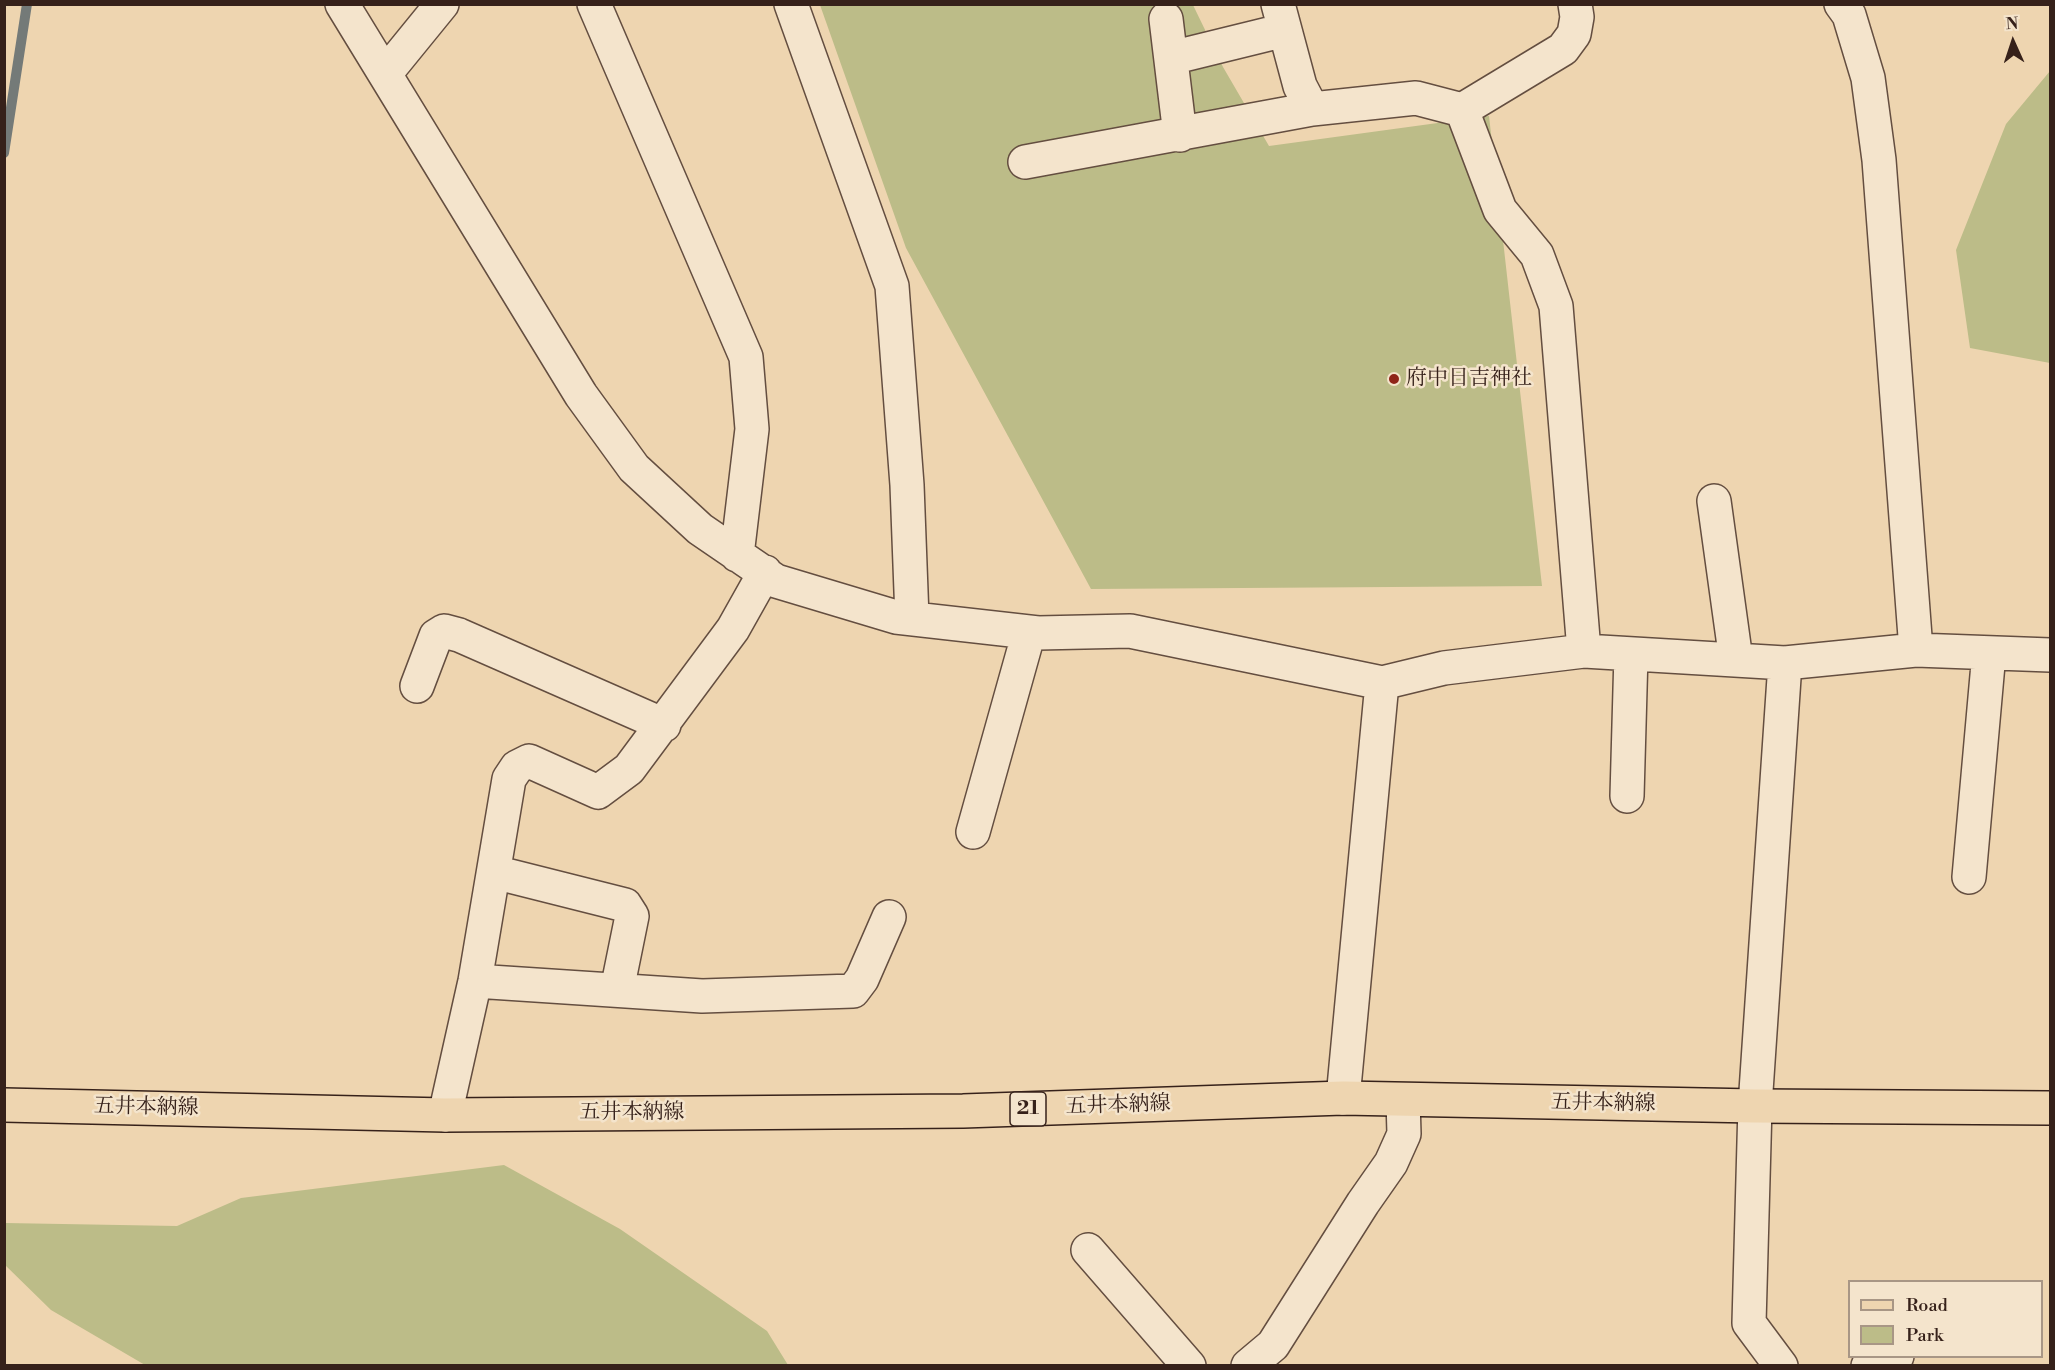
<!DOCTYPE html>
<meta charset="utf-8">
<style>
body{margin:0}
#map{position:relative;width:2055px;height:1370px;overflow:hidden;background:#eed5b0;font-family:"Libre Bodoni",serif}
canvas{display:block}
.frame{position:absolute;inset:0;border:6px solid #36211a;pointer-events:none}
.legend{position:absolute;left:1848px;top:1280px;width:195px;height:78px;box-sizing:border-box;background:#f4e4cc;border:2px solid #a89685;margin:0;padding:8px 10px;list-style:none;font-size:18px;color:#36211a}
.legend li{display:flex;align-items:center;gap:12px;height:30px}
.legend b{width:30px;border:2px solid #a89685}
.north{position:absolute;left:1983px;top:12px;width:60px;height:60px;-webkit-text-stroke:4px #f4e4cc;paint-order:stroke;rotate:357deg;font-size:16px;font-weight:700;line-height:24px;text-align:center;color:#36211a}
.north::after{content:'';display:block;margin:auto;width:21px;height:27px;background:#36211a;clip-path:polygon(50% 0,100% 100%,50% 72%,0 100%)}
</style>
<div id="map">
<canvas width="2055" height="1370"></canvas>
<div class="frame"></div>
<ul class="legend">
<li><b style="height:8px;background:#eed5b0"></b>Road</li>
<li><b style="height:16px;background:#bcbc88"></b>Park</li>
</ul>
<div class="north">N</div>
</div>
<script>
const g = document.querySelector('canvas').getContext('2d');
g.lineJoin = 'round';
function fillPath(path, color) { g.fillStyle = color; g.fill(path, 'evenodd'); }
const shape = rows => new Path2D(rows.map(r => 'M' + r).join(''));
function strokePath(path, color, width, dash) { g.strokeStyle = color; g.lineWidth = width; g.lineCap = dash ? 'butt' : 'round'; g.setLineDash(dash || []); g.stroke(path); }
function write(font, color, halo, rows, align = 'center') {
  g.font = font + ' "Libre Bodoni","Noto Serif JP",serif'; g.lineWidth = 5; g.setLineDash([]); g.textBaseline = 'middle'; g.strokeStyle = halo; g.fillStyle = color; for (const [text, x, y, turn = 0] of rows) {
    g.save(); g.translate(x, y); g.rotate((+turn || 0) * Math.PI / 180); g.textAlign = isNaN(turn) ? turn : align; if (halo) g.strokeText(text, 0, 0); g.fillText(text, 0, 0); g.restore();
  }
}
const green = shape([
 [820,5,1193,5,1223,67,1269,146,1489,116,1542,586,1091,589,906,248],
 [2050,71,2050,363,1970,348,1956,250,2006,124],
 [504,1165,620,1229,767,1331,788,1365,145,1365,51,1310,5,1265,5,1223,177,1226,241,1198]
]);
const stream = shape([
 [4,153,27,4]
]);
const minor = shape([
 [342,4,581,395,634,468,700,529,776,581,896,617,1038,633,1130,631,1382,683,1444,668,1584,651,1785,663,1916,650,2050,655],
 [594,4,746,357,752,429,737,555],
 [791,4,892,286,907,485,912,618],
 [1278,4,1300,86,1312,109,1416,98,1462,110,1563,49,1574,34,1577,17,1575,4],
 [1841,4,1849,15,1868,78,1879,160,1916,650],
 [1166,19,1180,135],
 [1171,58,1285,30],
 [385,74,442,4],
 [1462,110,1500,210,1537,255,1556,306,1584,651],
 [1025,162,1312,109],
 [1714,501,1736,660],
 [417,686,436,636,444,631,459,635,664,725],
 [1627,796,1631,654],
 [973,832,1029,632],
 [494,872,625,905,632,916,617,990],
 [1969,877,1989,653],
 [475,981,702,996,853,991,862,979,889,917],
 [1343,1098,1382,683],
 [445,1115,475,981,509,779,517,767,529,761,598,792,629,769,733,629,765,572],
 [1088,1250,1189,1366],
 [1248,1366,1273,1345,1363,1203,1391,1163,1404,1134,1403,1100],
 [1781,1366,1749,1323,1755,1106,1785,663],
 [1868,1366,1897,1356]
]);
const major = shape([
 [4,1105,445,1115,963,1111,1343,1098,1755,1106,2050,1108]
]);
const markers = [
 [1394,379,6,"#8f2418"]
];
const shields = [
 [1028,1109,36]
];
const shieldNames = [
 ["21",1028,1109]
];
const poiNames = [
 ["府中日吉神社",1406,379]
];
const streetNames = [
 ["五井本納線",1603,1104,1],
 ["五井本納線",1118,1106,-2],
 ["五井本納線",146,1108,1],
 ["五井本納線",632,1113]
];
fillPath(green, '#bcbc88');
strokePath(stream, '#747a78', 10);
strokePath(minor, '#644e40', 36);
strokePath(major, '#36211a', 36);
strokePath(minor, '#f4e4cc', 33);
strokePath(major, '#eed5b0', 33);
for (const [x, y, r, color] of markers) { const dot = new Path2D(); dot.arc(x, y, r, 0, 2 * Math.PI); g.fillStyle = color; g.fill(dot); strokePath(dot, '#f4e4cc', 2); }
for (const [x, y, w] of shields) { const box = new Path2D(); box.roundRect(x - w / 2, y - 17, w, 34, 4.5); g.fillStyle = '#f4e4cc'; g.fill(box); strokePath(box, '#36211a', 1.5); }
write('bold 20px', '#36211a', null, shieldNames);
write('21px', '#36211a', '#f4e4cc', poiNames, 'left');
write('21px', '#36211a', '#f4e4cc', streetNames);
</script>
